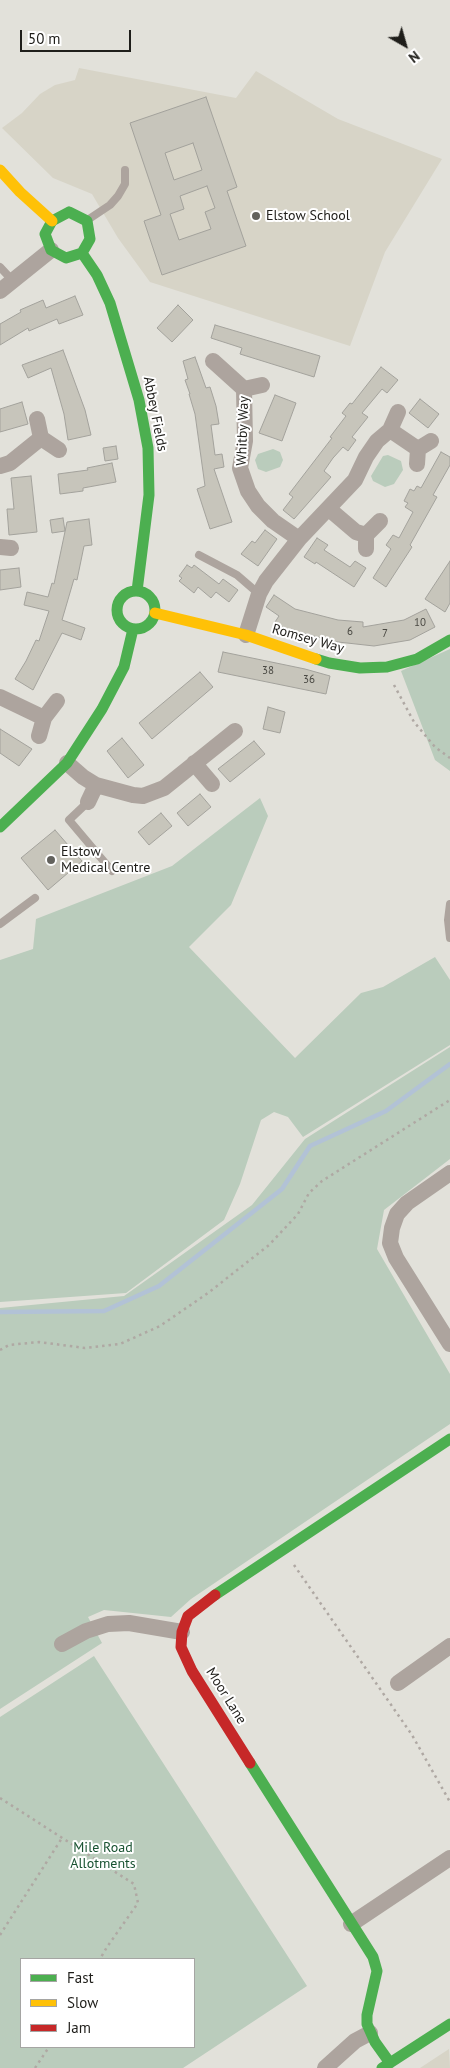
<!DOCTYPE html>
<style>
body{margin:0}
#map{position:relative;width:450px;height:2068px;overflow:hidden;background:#e2e1da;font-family:"PT Sans",sans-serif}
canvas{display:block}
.legend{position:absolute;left:20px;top:1958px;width:175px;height:90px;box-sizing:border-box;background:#fff;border:1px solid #a5a5a3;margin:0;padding:6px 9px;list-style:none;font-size:15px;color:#1f1e1a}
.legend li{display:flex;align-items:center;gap:10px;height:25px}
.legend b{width:25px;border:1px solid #a5a5a3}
.north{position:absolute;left:380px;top:20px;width:50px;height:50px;-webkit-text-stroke:4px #fff;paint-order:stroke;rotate:142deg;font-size:14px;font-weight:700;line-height:20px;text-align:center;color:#1f1e1a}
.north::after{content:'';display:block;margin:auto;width:18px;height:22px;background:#1f1e1a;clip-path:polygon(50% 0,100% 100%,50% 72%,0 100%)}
.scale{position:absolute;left:20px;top:30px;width:111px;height:22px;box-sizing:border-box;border:2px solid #1f1e1a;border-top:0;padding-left:6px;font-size:15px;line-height:18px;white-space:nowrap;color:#1f1e1a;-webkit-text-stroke:4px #fff;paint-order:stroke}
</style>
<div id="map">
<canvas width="450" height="2068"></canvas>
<ul class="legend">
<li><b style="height:6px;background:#4caf50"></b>Fast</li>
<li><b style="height:6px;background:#ffc107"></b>Slow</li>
<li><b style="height:6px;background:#c62828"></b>Jam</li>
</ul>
<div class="north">N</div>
<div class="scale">50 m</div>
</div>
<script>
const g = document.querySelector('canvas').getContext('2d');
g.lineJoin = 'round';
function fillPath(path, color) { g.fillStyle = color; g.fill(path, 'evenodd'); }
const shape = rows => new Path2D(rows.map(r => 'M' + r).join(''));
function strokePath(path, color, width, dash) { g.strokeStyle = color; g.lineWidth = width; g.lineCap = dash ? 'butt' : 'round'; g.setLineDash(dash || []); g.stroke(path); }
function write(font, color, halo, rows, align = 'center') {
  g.font = font + ' "PT Sans",sans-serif'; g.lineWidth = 4; g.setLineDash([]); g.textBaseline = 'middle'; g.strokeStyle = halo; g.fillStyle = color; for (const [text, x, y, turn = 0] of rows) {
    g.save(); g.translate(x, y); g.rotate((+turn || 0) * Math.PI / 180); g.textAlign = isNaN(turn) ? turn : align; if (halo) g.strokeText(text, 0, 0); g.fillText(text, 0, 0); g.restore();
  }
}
const built = shape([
 [79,68,236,98,256,71,338,119,442,159,385,252,350,346,150,282,118,238,92,194,53,178,2,128,22,113,40,94,55,85,75,80],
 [449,2049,450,2068,420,2068]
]);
const green = shape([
 [273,449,280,452,283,460,280,467,266,472,258,469,255,460,258,454],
 [388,455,401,461,403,470,394,484,385,487,373,481,371,476,383,456],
 [450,649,450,771,435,760,401,671],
 [260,798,268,816,231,905,189,947,295,1058,361,993,383,987,435,957,450,980,450,1045,303,1137,288,1117,274,1112,261,1120,240,1184,224,1220,126,1293,0,1302,0,960,33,949,36,919,172,866],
 [450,1047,450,1159,384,1210,377,1249,450,1374,450,1424,191,1599,171,1617,104,1610,88,1617,102,1643,0,1709,0,1308,124,1296,252,1205,305,1139],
 [94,1656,307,1986,183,2068,0,2068,0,1717],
 [21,1959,194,1959,194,2047,21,2047]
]);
const stream = shape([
 [0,1312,104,1311,159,1286,282,1189,310,1146,386,1111,450,1064]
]);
const building = shape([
 [206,97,237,187,227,191,246,246,162,275,144,221,161,215,130,123,206,97],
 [193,143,202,170,174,180,165,153,193,143],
 [207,186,215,208,205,212,211,229,179,240,170,214,184,209,180,196,207,186],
 [75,296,83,315,59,324,57,319,29,331,28,328,0,345,0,324,21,312,20,310,43,300,46,308,75,296],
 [178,305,193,320,172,342,157,328,178,305],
 [215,325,320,356,314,377,240,354,242,348,211,338,215,325],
 [63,350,85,410,91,435,68,440,64,414,51,368,28,378,22,365,63,350],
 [195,357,206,388,210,387,216,406,219,424,211,425,215,455,222,454,224,467,214,469,232,522,210,529,197,489,205,486,195,414,189,394,190,394,185,380,188,379,183,361,195,357],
 [381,367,398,380,387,393,382,389,362,413,368,417,352,437,356,440,348,451,343,447,333,458,324,471,331,477,294,519,283,510,293,497,289,494,332,438,330,437,346,416,342,413,350,403,352,404,381,367],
 [275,395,296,403,282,441,259,433,275,395],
 [420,399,439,414,428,428,409,413,420,399],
 [22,402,28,424,0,432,0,409,22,402],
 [116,446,118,459,105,461,103,448,116,446],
 [441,452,450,457,450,465,433,495,437,497,410,545,412,547,386,587,373,578,391,549,386,545,393,535,399,538,413,512,405,507,408,503,404,501,410,489,414,491,417,486,421,488,441,452],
 [112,463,116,482,83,488,83,491,60,494,58,474,88,470,87,468,112,463],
 [31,476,37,532,9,535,7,509,14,509,11,478,31,476],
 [63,518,65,531,52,533,50,520,63,518],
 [89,519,92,545,84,546,77,580,74,579,62,620,85,628,81,640,62,633,33,690,15,679,26,661,36,640,39,641,49,611,24,605,27,592,48,597,52,583,54,584,67,522,89,519],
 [265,530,277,539,258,566,241,554,252,541,255,543,265,530],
 [317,538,328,545,324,550,350,567,355,561,366,568,354,587,316,562,315,564,304,557,317,538],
 [450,561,450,603,445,612,425,599,450,561],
 [187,565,192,568,194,565,219,584,223,579,238,590,229,602,216,592,211,598,198,587,194,593,179,581,182,578,179,576,187,565],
 [19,568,21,587,0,590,0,570,19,568],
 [274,595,295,609,338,620,363,622,363,627,404,620,426,609,435,627,410,640,374,646,338,642,285,629,275,622,279,616,266,607,274,595],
 [223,652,305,669,330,676,326,694,218,672,223,652],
 [200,672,213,687,152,739,139,723,200,672],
 [268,707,285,712,280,733,263,729,268,707],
 [0,729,32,749,19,766,0,753,0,729],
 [122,738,144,765,128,778,107,751,122,738],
 [254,741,265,754,230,782,218,769,254,741],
 [200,794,211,807,188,826,177,813,200,794],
 [161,813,172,826,149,845,138,832,161,813],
 [55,830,82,861,48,890,21,858,55,830]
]);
const path = shape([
 [394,685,414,722,435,747,450,758],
 [0,1350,9,1345,39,1342,85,1348,120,1344,160,1326,208,1293,269,1245,298,1214,309,1193,322,1181,450,1100],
 [294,1565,412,1735,450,1802],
 [0,1798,134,1884,138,1903,107,1947,100,1959],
 [0,1935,62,1838],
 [35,2068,49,2047]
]);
const lane = shape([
 [89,219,110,205,118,196,125,184,125,170],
 [0,267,13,281],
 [199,555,237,575,259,594],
 [88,802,69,820,112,871],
 [450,904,448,920,450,938],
 [0,924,35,898]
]);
const street = shape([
 [0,291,51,250],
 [213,361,244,389,245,441,240,468,248,491,258,506,273,521,299,539],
 [244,389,262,385],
 [37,419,41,438,59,450],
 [390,430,418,449],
 [417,464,418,449,431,441],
 [0,466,10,463,41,438],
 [329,509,356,532,366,535],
 [0,547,11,548],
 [366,549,366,535,380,521],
 [246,635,259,594,266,581,299,539,355,480,366,457,377,441,390,430,398,412],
 [0,697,44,718],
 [39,736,44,718,57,701],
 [67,763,83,777,96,785,133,795,143,796,164,788,235,731],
 [194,763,212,784],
 [88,802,96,785],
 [450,1173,407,1203,397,1214,392,1228,390,1243,396,1258,450,1344],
 [62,1644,86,1631,108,1624,129,1623,182,1632],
 [398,1683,450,1646],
 [351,1924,450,1858],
 [325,2068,355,2041,370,2033]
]);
const fast = shape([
 [69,212,87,221,90,239,82,253,66,258,51,250,45,234,52,221,69,212],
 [82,253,97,275,110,303,139,400,148,448,149,495,137,591],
 '117 610a19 19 0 1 1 38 0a19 19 0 1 1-38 0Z',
 [316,659,329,663,360,668,387,667,417,659,450,640],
 [0,827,67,763,102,709,124,667,133,629],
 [215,1595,450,1439],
 [250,1763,373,1957,377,1971,367,2015,367,2024,375,2042,390,2063],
 [382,2068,450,2024]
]);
const slow = shape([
 [0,170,20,192,52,221],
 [155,613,246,635,316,659]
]);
const jam = shape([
 [215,1595,188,1616,182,1632,181,1647,192,1671,250,1763]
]);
const markers = [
 [256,216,5,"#63625d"],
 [51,860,5,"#63625d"]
];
const numberNames = [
 ["10",420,623],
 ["6",350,632],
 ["7",385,634],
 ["38",268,671],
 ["36",309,680]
];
const poiNames = [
 ["Elstow School",266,216],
 ["Elstow",61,852],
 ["Medical Centre",61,868]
];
const streetNames = [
 ["Abbey Fields",155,414,79],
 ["Whitby Way",243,431,-88],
 ["Romsey Way",308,639,16],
 ["Moor Lane",226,1696,58]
];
const parkNames = [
 ["Mile Road",103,1848],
 ["Allotments",103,1864]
];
fillPath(built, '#d7d4c7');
fillPath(green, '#baccbc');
strokePath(stream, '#b2c2d6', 4.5);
fillPath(building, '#c7c5bb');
strokePath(building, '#a3a29c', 1);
strokePath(path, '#afa8a3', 2.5, [2.5, 4]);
strokePath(lane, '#ada49e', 8);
strokePath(street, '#ada49e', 16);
strokePath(fast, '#4caf50', 11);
strokePath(slow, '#ffc107', 11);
strokePath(jam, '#c62828', 11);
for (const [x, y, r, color] of markers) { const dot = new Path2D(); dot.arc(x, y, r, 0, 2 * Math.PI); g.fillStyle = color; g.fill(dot); strokePath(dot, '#fff', 2); }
write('11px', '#494842', null, numberNames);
write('14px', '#1f1e1a', '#fff', poiNames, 'left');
write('14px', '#1f1e1a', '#fff', streetNames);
write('14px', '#195332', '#fff', parkNames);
</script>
